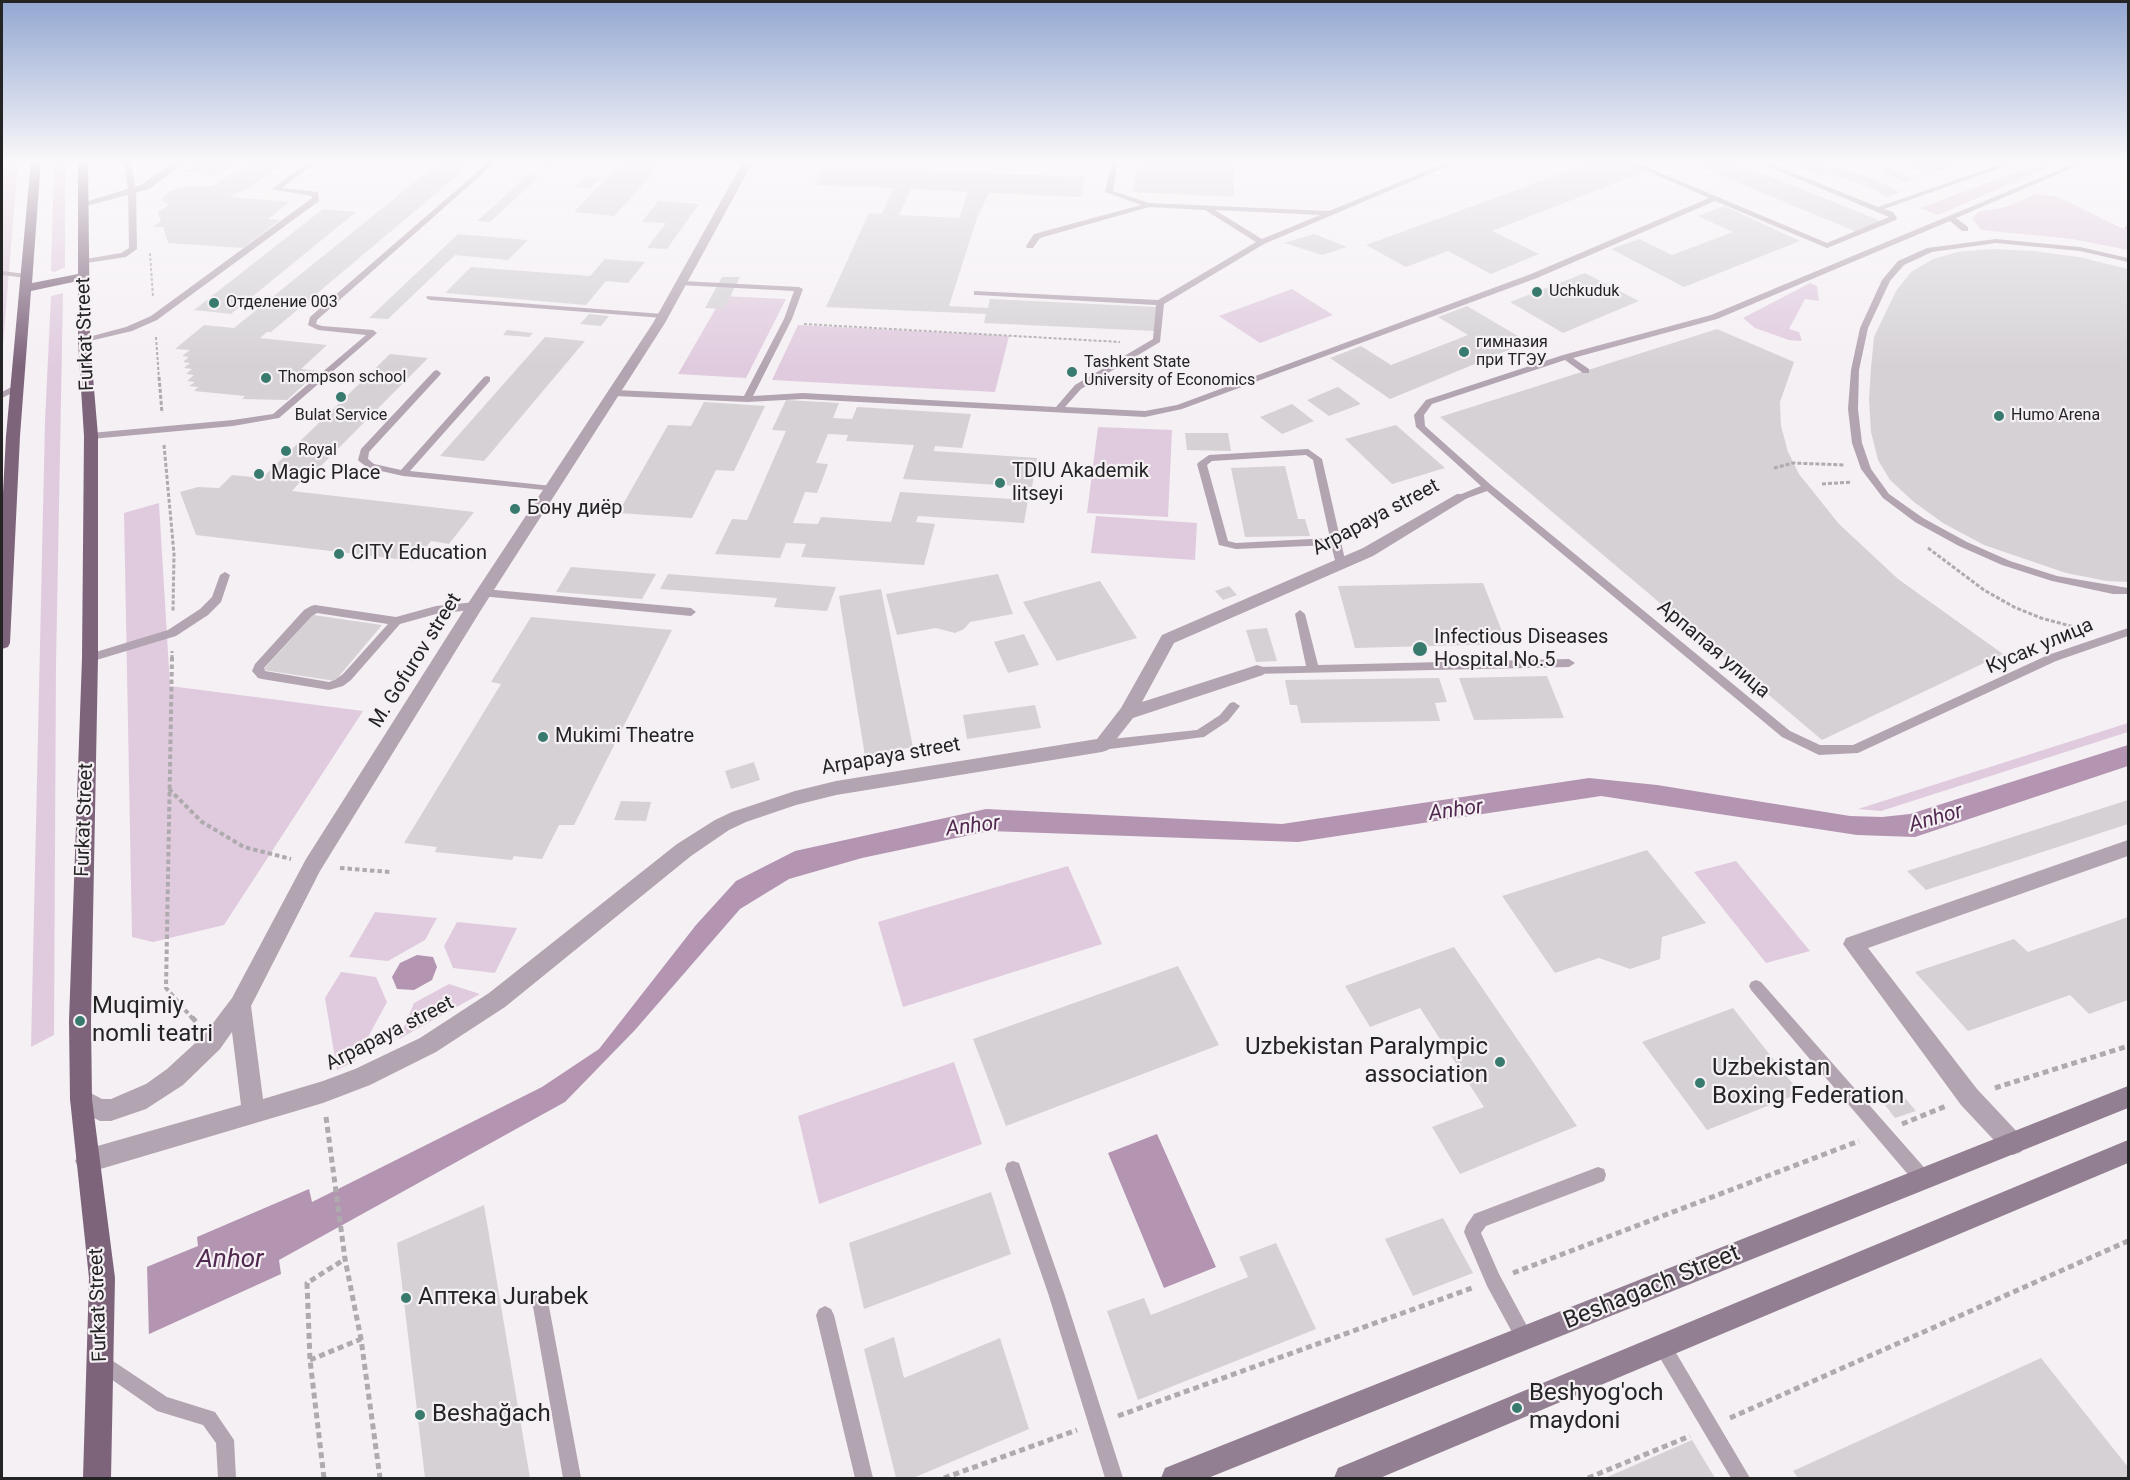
<!DOCTYPE html>
<meta charset="utf-8">
<style>
body{margin:0}
#map{position:relative;width:2130px;height:1480px;overflow:hidden;background:#f5f0f4;font-family:Roboto,sans-serif}
canvas{display:block}
.frame{position:absolute;inset:0;border:3px solid #252425;pointer-events:none}
</style>
<div id="map">
<canvas width="2130" height="1480"></canvas>
<div class="frame"></div>
</div>
<script>
const g = document.querySelector('canvas').getContext('2d');
g.lineJoin = 'round';
function fillPath(path, color) { g.fillStyle = color; g.fill(path, 'evenodd'); }
const shape = rows => new Path2D(rows.map(r => 'M' + r).join(''));
function strokePath(path, color, width, dash) { g.strokeStyle = color; g.lineWidth = width; g.lineCap = dash ? 'butt' : 'round'; g.setLineDash(dash || []); g.stroke(path); }
function write(font, color, halo, rows, align = 'center') {
  g.font = font + ' Roboto,sans-serif'; g.lineWidth = 4.5; g.setLineDash([]); g.textBaseline = 'middle'; g.strokeStyle = halo; g.fillStyle = color; for (const [text, x, y, turn = 0] of rows) {
    g.save(); g.translate(x, y); g.rotate((+turn || 0) * Math.PI / 180); g.textAlign = isNaN(turn) ? turn : align; if (halo) g.strokeText(text, 0, 0); g.fillText(text, 0, 0); g.restore();
  }
}
const green = shape([
 [2,160,18,160,2,358],
 [54,160,65,160,65,267,55,272,51,271],
 [2049,160,2066,160,1938,215,1920,208],
 [2037,194,2058,197,2121,228,2128,228,2128,250,2072,239,1982,230,1972,219,1978,212,2006,207],
 [1810,283,1817,286,1819,301,1805,299,1789,329,1799,332,1802,341,1789,340,1755,328,1743,318],
 [1292,289,1333,315,1260,343,1219,316],
 [63,293,56,665,54,1035,31,1047,45,421,51,296],
 [723,296,786,299,746,378,678,374],
 [798,325,1009,336,995,392,772,380],
 [1098,427,1172,430,1168,517,1087,513],
 [159,503,170,686,363,711,224,925,153,942,132,937,124,513],
 [1096,516,1197,523,1195,560,1091,553],
 [2128,723,2128,732,1881,811,1858,809],
 [1736,861,1810,951,1766,963,1694,872],
 [1068,866,1102,944,903,1007,878,922],
 [375,912,437,918,425,940,388,961,349,957],
 [457,922,517,928,495,973,453,968,444,946],
 [341,972,376,977,387,1002,355,1061,337,1070,325,998],
 [449,984,480,994,399,1039,414,1003],
 [954,1062,982,1144,819,1204,798,1116]
]);
const water = shape([
 [2128,745,2128,766,1915,837,1857,835,1601,796,1298,842,989,831,862,858,789,879,740,909,635,1030,565,1102,279,1260,281,1274,2,1401,2,1326,198,1246,197,1237,309,1189,312,1202,542,1087,599,1049,696,925,736,881,795,851,986,809,1282,824,1589,778,1657,785,1850,816,1882,817,1910,814],
 [417,955,433,957,437,967,432,980,414,990,397,989,392,977,400,963],
 [1157,1134,1216,1267,1164,1288,1108,1153]
]);
const pier = shape([
 [147,1264,149,1338,2,1404,2,1323]
]);
const building = shape([
 [201,160,242,160,219,175,182,172],
 [252,160,289,160,243,192,238,192,231,197,290,202,268,219,280,220,243,248,168,243,163,227,153,227,161,221,158,212,169,205,161,200,168,192,184,187,213,186],
 [442,160,476,160,271,332,267,332,260,338,327,345,301,369,319,371,287,400,242,399,245,396,194,391,198,387,189,386,195,382,187,381,194,375,186,374,192,369,184,368,190,363,183,362,189,357,182,356,190,350,175,349,204,325,234,328],
 [544,160,558,160,549,169,536,168],
 [624,160,665,160,614,216,574,212],
 [1138,160,1234,160,1234,197,1133,192],
 [1599,160,1620,160,1647,171,1492,231,1539,254,1491,274,1448,251,1406,267,1366,245],
 [1683,160,1729,160,1881,221,1857,232],
 [1780,160,1813,160,1834,168,1840,166,1889,186,1899,193,1886,197,1875,190,1830,173,1821,176],
 [1925,160,1941,160,1956,166,1927,175,1906,166],
 [824,166,1085,177,1081,197,989,193,977,218,949,306,988,308,990,299,1156,307,1154,331,984,323,986,314,826,307,869,213,882,214,893,188,814,185],
 [911,189,968,192,959,218,899,215],
 [1887,167,1915,179,1905,182,1878,171],
 [528,175,540,176,490,222,477,221],
 [586,176,601,177,590,188,575,187],
 [658,201,699,204,667,249,647,248,666,223,642,222],
 [1724,206,1800,241,1684,287,1611,249,1639,239,1672,255,1733,232,1698,216],
 [323,209,356,212,231,314,194,310],
 [458,234,528,240,508,260,455,255,388,319,369,318],
 [1314,234,1347,247,1322,255,1284,243],
 [1992,249,2033,251,2079,257,2128,269,2128,582,2107,581,2066,573,1984,545,1943,523,1914,502,1890,480,1878,460,1871,432,1869,399,1871,368,1874,337,1896,291,1911,272,1933,259,1957,252],
 [605,259,645,262,628,283,606,281,586,305,445,293,471,267,590,276],
 [1585,273,1639,301,1563,333,1510,302],
 [722,277,740,277,724,309,705,308],
 [1467,306,1528,342,1390,399,1330,358,1361,346,1391,365,1468,335,1438,317],
 [589,314,609,316,601,326,580,324],
 [1717,329,1794,362,1780,402,1781,426,1788,452,1799,474,1839,524,1898,579,2003,654,1822,740,1440,417],
 [507,330,533,333,529,337,503,335],
 [545,337,585,341,484,461,440,456],
 [390,354,428,358,304,483,300,482,292,491,474,512,449,544,431,541,415,561,196,535,180,492,198,487,219,488,232,475,262,478],
 [1338,387,1361,404,1329,416,1307,400],
 [786,400,839,403,833,418,852,419,857,407,971,414,962,448,935,446,934,451,1037,458,1032,487,903,479,914,445,846,441,848,435,828,434,816,463,828,464,823,478,817,493,805,492,793,523,818,524,821,517,891,522,900,492,1028,500,1024,523,918,516,916,522,935,524,924,565,801,557,806,544,786,543,780,558,715,554,732,519,747,520,786,431,772,430],
 [704,402,765,406,734,471,716,470,692,518,618,513,668,425,691,426],
 [1292,404,1314,421,1282,434,1260,417],
 [1396,425,1445,468,1392,484,1345,439],
 [1185,433,1228,433,1231,451,1187,450],
 [1285,466,1298,519,1305,519,1310,536,1245,537,1231,468],
 [571,567,656,574,642,599,556,592],
 [668,574,836,587,827,611,774,607,777,598,660,589],
 [998,574,1013,614,970,622,964,629,955,633,936,628,897,635,886,594],
 [1100,581,1137,638,1057,661,1023,602],
 [1483,583,1507,644,1355,648,1338,586],
 [1229,586,1237,595,1223,600,1215,591],
 [881,589,913,747,865,756,839,596],
 [313,615,382,625,335,681,263,670],
 [531,617,672,630,574,825,559,825,542,859,514,856,512,860,435,852,437,847,404,843,501,684,491,682],
 [1267,628,1277,661,1256,662,1246,630],
 [1024,634,1039,665,1008,673,994,642],
 [1547,676,1564,718,1474,720,1459,678],
 [1439,678,1447,702,1435,703,1440,721,1301,723,1297,705,1290,705,1285,680],
 [1035,705,1041,728,967,739,963,715],
 [754,762,760,780,731,789,725,771],
 [2128,800,2128,824,1926,890,1907,871],
 [621,801,651,802,646,821,614,820],
 [1647,850,1706,923,1662,937,1660,959,1630,969,1599,958,1555,973,1502,896],
 [2128,917,2128,1000,2089,1014,2070,995,1968,1031,1915,972,2014,939,2028,952],
 [1454,947,1577,1126,1460,1174,1432,1127,1484,1107,1420,1008,1370,1027,1345,986],
 [1178,966,1219,1045,1006,1126,973,1039],
 [1733,1008,1800,1093,1707,1130,1642,1042],
 [1897,1089,1916,1111,1895,1118,1878,1096],
 [991,1192,1011,1254,864,1309,849,1243],
 [484,1205,530,1478,425,1478,397,1243],
 [1443,1218,1473,1273,1413,1296,1385,1239],
 [1276,1243,1316,1329,1138,1400,1107,1311,1144,1298,1151,1315,1248,1277,1239,1257],
 [894,1337,904,1378,1000,1338,1029,1429,913,1478,896,1478,864,1349],
 [2041,1358,2128,1467,2128,1478,1798,1478,1793,1471],
 [1692,1440,1715,1478,1605,1478]
]);
const pathFar3 = shape([
 [1299,160,1301,163],
 [2128,226,2126,228,2128,229],
 [150,253,153,297],
 [804,324,1120,342],
 [156,337,159,379]
]);
const pathFar2 = shape([
 [159,377,162,413],
 [164,445,174,554,173,611],
 [1774,468,1793,463,1844,465],
 [1822,484,1852,482],
 [1928,548,1984,590,2014,607,2041,618,2078,628],
 [172,659,172,651]
]);
const pathFar1 = shape([
 [172,657,166,988,193,1019],
 [169,789,202,822,244,847,291,859],
 [340,868,390,872]
]);
const path = shape([
 [192,1017,196,1022],
 [1995,1088,2128,1046],
 [326,1117,345,1259,361,1339,380,1478],
 [1902,1124,1946,1106],
 [1513,1273,1859,1141],
 [310,1360,361,1339],
 [1118,1416,1472,1288],
 [1730,1418,2128,1241],
 [324,1478,310,1360,307,1283,345,1259],
 [944,1478,1077,1430],
 [1588,1478,1690,1436]
]);
const service = shape([
 [124,160,130,160,136,190,137,249,126,257,80,264,80,260,121,253,129,248,128,190,124,160],
 [311,160,318,160,282,188,318,192,319,201,157,320,132,331,81,343,81,339,126,327,151,316,312,198,312,196,272,189,311,160],
 [491,160,498,160,317,320,316,324,322,326,373,330,377,333,279,418,233,426,91,439,86,436,91,433,233,420,273,414,366,335,318,330,308,325,310,317,491,160],
 [1112,160,1118,160,1113,191,1149,203,1329,211,1453,160,1462,160,1264,244,1164,304,1160,342,1081,389,1065,407,1145,411,1177,405,1531,274,1709,198,1622,160,1630,160,1827,243,1889,217,1753,160,1762,160,1878,207,2013,160,2022,160,1884,209,1893,212,1897,218,1896,220,1827,248,1715,201,1537,278,1182,409,1145,417,803,399,747,402,615,396,611,393,615,390,744,396,784,319,794,291,679,285,679,281,682,281,799,287,803,289,792,319,753,396,803,393,1056,407,1075,385,1153,339,1156,305,977,295,974,295,974,291,1158,300,1256,242,1205,210,1149,207,1040,238,1033,248,1027,248,1026,246,1034,234,1141,205,1105,192,1112,160],
 [1215,210,1320,215,1262,239,1215,210],
 [2083,160,2091,160,1956,218,1968,227,1968,231,1962,231,1950,221,1717,319,1573,358,1589,369,1589,373,1583,373,1565,360,1432,404,1424,415,1425,426,1491,485,1790,731,1820,745,1853,745,2048,655,2128,628,2128,636,2056,661,1858,753,1819,755,1782,737,1487,491,1465,499,1459,499,1459,495,1481,486,1416,427,1414,415,1426,400,1563,355,1711,315,2083,160],
 [1996,239,2080,247,2128,258,2128,262,2080,251,1996,243,1932,252,1904,265,1890,281,1868,328,1859,370,1858,409,1862,443,1871,469,1889,494,1923,518,1967,542,2010,561,2057,576,2128,588,2128,594,2113,594,2052,581,2002,565,1959,546,1915,522,1883,498,1861,469,1852,443,1848,409,1851,370,1860,328,1882,280,1898,261,1927,248,1996,239],
 [2,271,26,274,30,276,26,278,2,275,2,271],
 [427,296,663,314,667,316,663,318,430,300,426,298,427,296],
 [437,370,441,373,440,375,369,452,368,459,374,464,401,470,484,377,487,376,490,377,490,381,410,471,552,486,555,487,555,491,403,476,368,468,360,462,358,460,361,449,434,371,437,370],
 [17,384,20,385,20,389,2,398,2,392,17,384],
 [1308,449,1322,459,1346,564,1345,566,1337,566,1336,564,1331,545,1236,549,1219,545,1197,464,1199,462,1209,455,1308,449],
 [1306,455,1313,460,1330,538,1236,543,1228,541,1207,465,1212,461,1306,455],
 [225,572,230,575,221,602,208,615,176,636,90,662,86,661,84,658,86,655,168,630,200,609,212,597,220,575,225,572],
 [484,589,691,608,696,612,691,616,480,596,479,593,480,590,484,589],
 [475,602,479,603,480,606,479,609,436,614,400,624,351,680,343,686,329,690,262,679,258,678,252,671,255,664,304,610,311,606,315,605,396,617,436,606,475,602],
 [317,613,388,624,343,674,335,680,329,682,265,671,264,668,312,616,317,613],
 [1300,610,1305,614,1318,665,1569,659,1575,663,1569,667,1253,674,1251,671,1257,667,1306,666,1295,614,1300,610],
 [1234,702,1240,706,1228,721,1204,737,1102,750,1098,748,1096,745,1098,742,1102,740,1197,730,1220,715,1230,703,1234,702],
 [1756,980,1761,982,1929,1173,1931,1179,1929,1185,1923,1187,1917,1185,1751,990,1749,986,1751,982,1756,980],
 [1013,1161,1019,1163,1021,1169,1064,1293,1123,1478,1105,1478,1048,1293,1005,1169,1007,1163,1013,1161],
 [1598,1167,1604,1169,1606,1175,1604,1181,1486,1226,1481,1233,1499,1274,1534,1339,1531,1345,1525,1348,1519,1345,1487,1286,1464,1232,1466,1226,1474,1214,1598,1167],
 [540,1293,546,1295,548,1301,581,1478,563,1478,532,1301,534,1295,540,1293],
 [825,1306,831,1309,834,1315,873,1478,855,1478,816,1315,819,1309,825,1306],
 [1663,1338,1669,1341,1750,1478,1731,1478,1657,1353,1654,1347,1657,1341,1663,1338],
 [101,1353,167,1397,215,1412,234,1440,236,1478,218,1478,216,1443,203,1425,157,1411,95,1368,92,1362,95,1356,101,1353]
]);
const minor = shape([
 [177,160,189,160,149,189,83,207,78,204,141,185,177,160],
 [744,160,754,160,665,323,481,610,320,871,251,1006,263,1099,323,1081,355,1069,420,1038,489,993,677,844,715,820,732,812,795,791,836,781,1097,739,1121,708,1162,635,1363,548,1457,494,1467,494,1469,497,1373,556,1174,643,1142,702,1257,665,1263,667,1266,671,1263,675,1133,718,1108,750,1102,752,836,795,796,805,746,822,729,830,691,856,505,1007,436,1052,370,1085,323,1103,87,1173,79,1169,75,1161,79,1153,87,1149,241,1105,232,1032,220,1049,183,1085,146,1109,111,1121,100,1121,73,1107,70,1099,73,1091,81,1088,102,1099,111,1099,146,1084,167,1069,204,1035,232,998,306,859,469,602,653,323,744,160],
 [2128,840,2128,856,1868,948,1977,1089,2021,1136,2025,1144,2021,1152,2013,1155,2005,1152,1961,1105,1843,944,1846,938,2128,840]
]);
const secondary = shape([
 [2128,1086,2128,1108,1208,1478,1161,1478,1165,1468,1175,1464,2128,1086],
 [2128,1140,2128,1163,1380,1478,1334,1478,1338,1468,2128,1140]
]);
const primary = shape([
 [31,160,41,160,32,283,78,274,78,160,88,160,90,341,98,436,98,658,91,1021,92,1099,115,1278,111,1478,83,1478,89,1278,70,1099,69,1021,82,658,84,436,78,341,78,281,31,291,20,436,10,643,8,647,2,649,2,512,6,436,31,160]
]);
const markers = [
 [1537,292,6,"#387b6e"],
 [214,303,6,"#387b6e"],
 [1464,352,6,"#387b6e"],
 [1072,372,6,"#387b6e"],
 [266,378,6,"#387b6e"],
 [341,397,6,"#387b6e"],
 [1999,416,6,"#387b6e"],
 [286,451,6,"#387b6e"],
 [259,474,6,"#387b6e"],
 [1000,483,6,"#387b6e"],
 [515,509,6,"#387b6e"],
 [339,554,6,"#387b6e"],
 [1420,649,8,"#387b6e"],
 [543,737,6,"#387b6e"],
 [80,1021,6,"#387b6e"],
 [1500,1062,6,"#387b6e"],
 [1700,1083,6,"#387b6e"],
 [406,1298,6,"#387b6e"],
 [1517,1408,6,"#387b6e"],
 [420,1415,6,"#387b6e"]
];
const farPoinames = [
 ["Uchkuduk",1549,292],
 ["Отделение 003",226,303],
 ["гимназия",1476,343],
 ["при ТГЭУ",1476,361],
 ["Tashkent State",1084,363],
 ["University of Economics",1084,381],
 ["Thompson school",278,378],
 ["Bulat Service",341,416,"center"],
 ["Humo Arena",2011,416],
 ["Royal",298,451]
];
const streetNames = [
 ["Furkat Street",86,334,-92],
 ["Arpapaya street",1376,518,-28],
 ["Кусак улица",2040,647,-23],
 ["Арпапая улица",1713,650,40],
 ["M. Gofurov street",416,661,-58],
 ["Arpapaya street",891,757,-10],
 ["Furkat Street",85,820,-88],
 ["Arpapaya street",390,1034,-27],
 ["Furkat Street",99,1305,-92]
];
const poiNames = [
 ["TDIU Akademik",1012,472],
 ["litseyi",1012,495],
 ["Magic Place",271,474],
 ["Бону диёр",527,509],
 ["CITY Education",351,554],
 ["Infectious Diseases",1434,638],
 ["Hospital No.5",1434,661],
 ["Mukimi Theatre",555,737]
];
const waterNames = [
 ["Anhor",1456,811,-8],
 ["Anhor",1936,819,-16],
 ["Anhor",973,827,-7]
];
const nearPoinames = [
 ["Muqimiy",92,1007],
 ["nomli teatri",92,1035],
 ["Uzbekistan Paralympic",1488,1048,"right"],
 ["association",1488,1076,"right"],
 ["Uzbekistan",1712,1069],
 ["Boxing Federation",1712,1097],
 ["Аптека Jurabek",418,1298],
 ["Beshyog'och",1529,1394],
 ["maydoni",1529,1422],
 ["Beshağach",432,1415]
];
const nearStreetnames = [
 ["Beshagach Street",1652,1288,-22]
];
const nearWaternames = [
 ["Anhor",230,1260]
];
fillPath(green, '#e0cbde');
fillPath(water, '#b394b1');
fillPath(pier, '#f5f0f4');
fillPath(building, '#d5d1d5');
strokePath(pathFar3, '#aeaaad', 2, [3, 2]);
strokePath(pathFar2, '#aeaaad', 3, [4, 2]);
strokePath(pathFar1, '#aeaaad', 4, [4.5, 3]);
strokePath(path, '#aeaaad', 5, [6, 4]);
fillPath(service, '#b3a4b1');
fillPath(minor, '#b3a4b1');
fillPath(secondary, '#937f92');
fillPath(primary, '#7d647b');
const sky = g.createLinearGradient(0, 0, 0, 367);
sky.addColorStop(0, '#93a7d2');
sky.addColorStop(0.44, '#faf8fa');
sky.addColorStop(1, '#faf8fa00');
g.fillStyle = sky;
g.fillRect(0, 0, 2130, 367);
for (const [x, y, r, color] of markers) { const dot = new Path2D(); dot.arc(x, y, r, 0, 2 * Math.PI); g.fillStyle = color; g.fill(dot); strokePath(dot, '#f5f0f4', 2); }
write('16px', '#252425', '#f5f0f4', farPoinames, 'left');
write('20px', '#252425', '#f5f0f4', streetNames);
write('20px', '#252425', '#f5f0f4', poiNames, 'left');
write('italic 21px', '#51284f', '#f5f0f4', waterNames);
write('24px', '#252425', '#f5f0f4', nearPoinames, 'left');
write('24px', '#252425', '#f5f0f4', nearStreetnames);
write('italic 26px', '#51284f', '#f5f0f4', nearWaternames);
</script>
